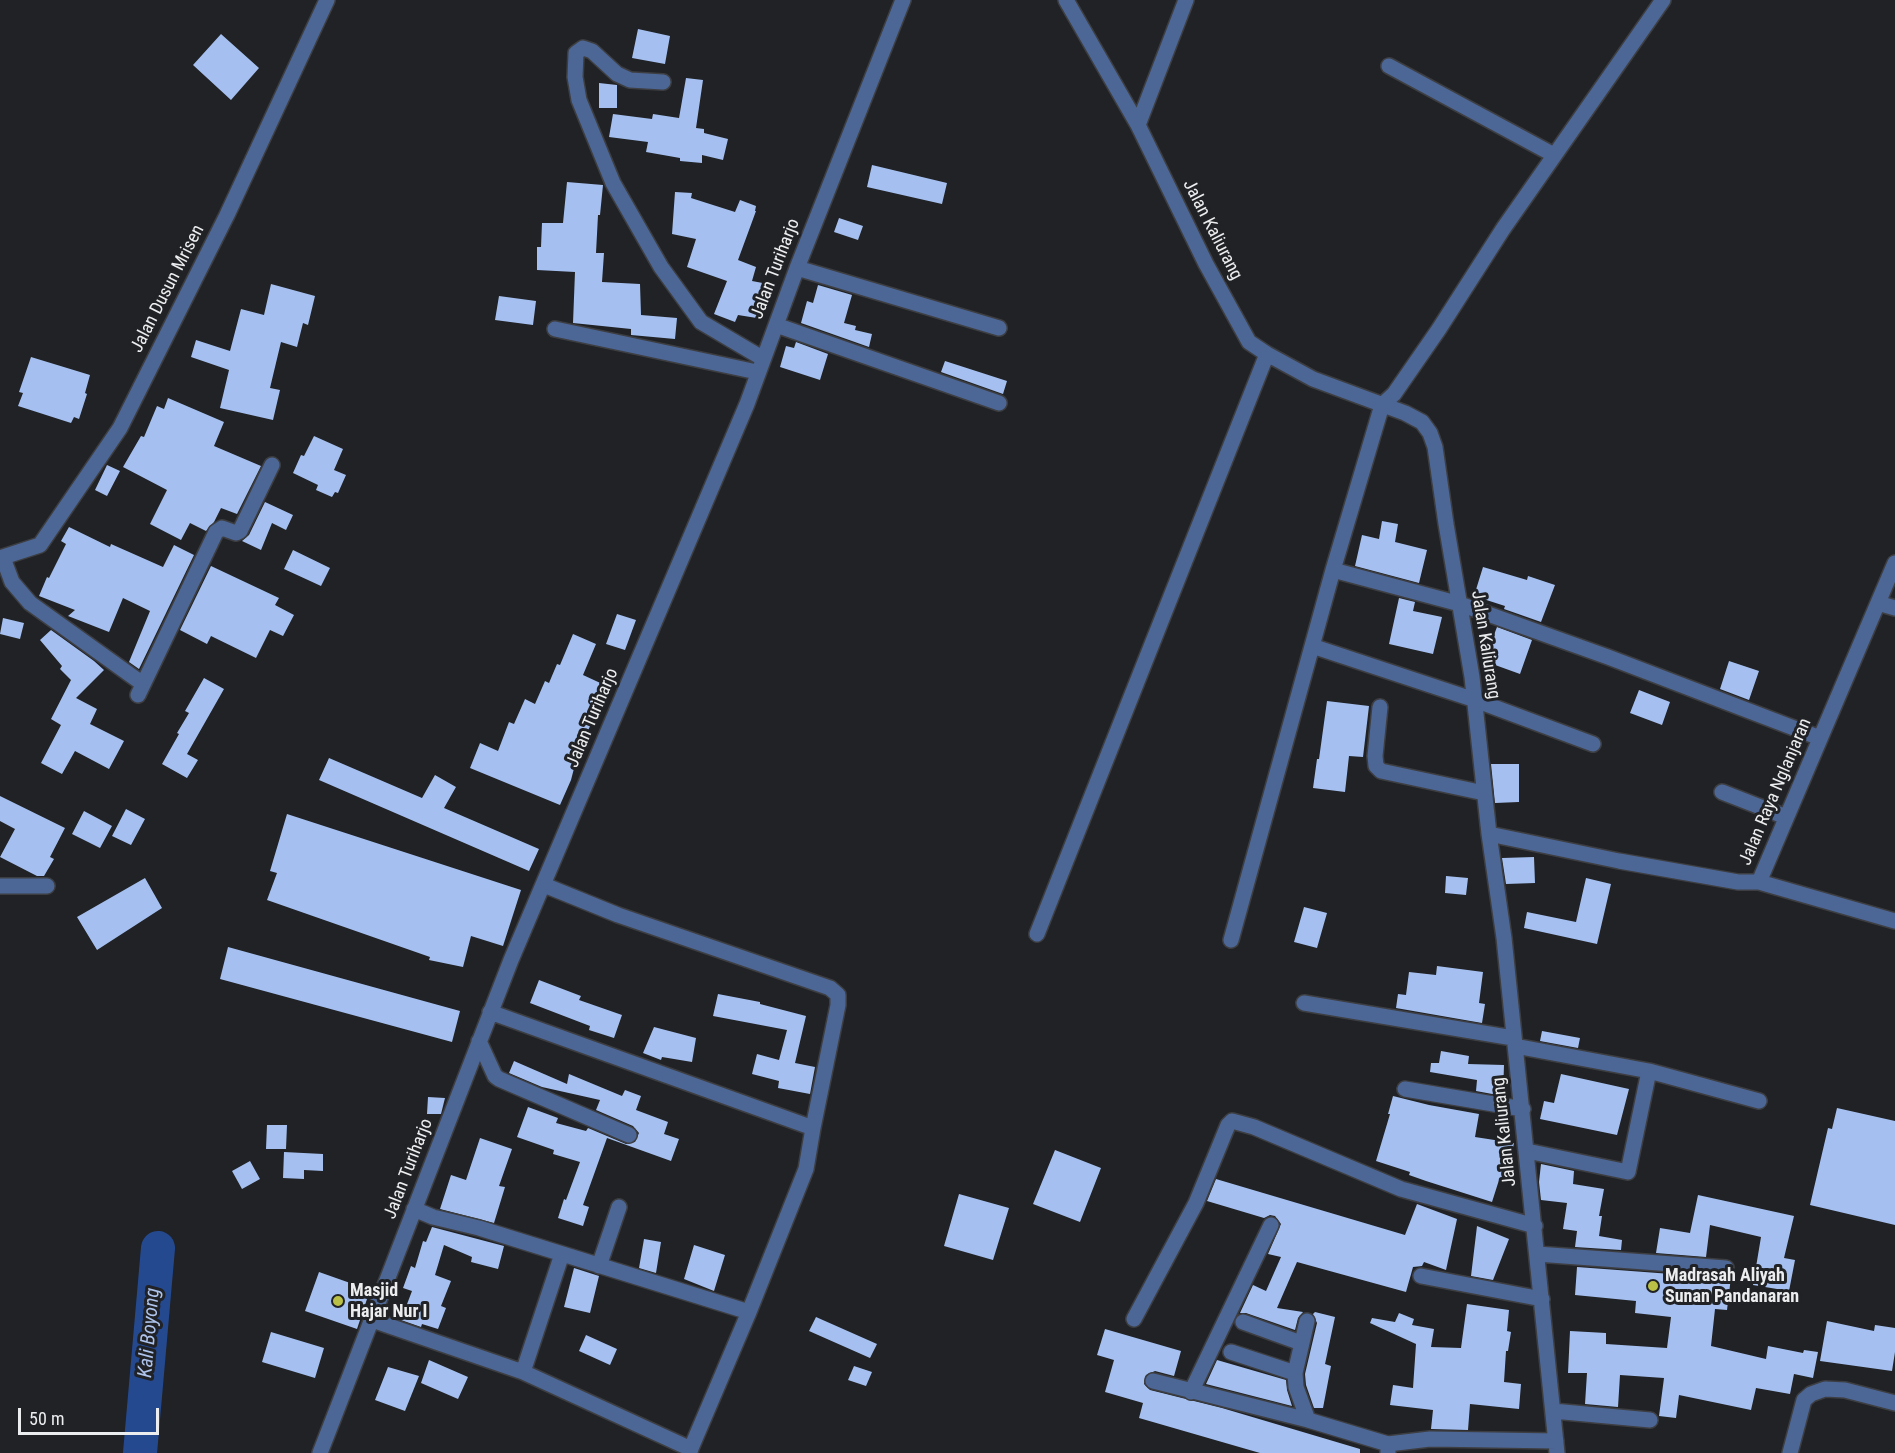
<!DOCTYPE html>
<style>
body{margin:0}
#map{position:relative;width:1895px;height:1453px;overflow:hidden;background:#202225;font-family:"Roboto Condensed",sans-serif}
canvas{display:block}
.scale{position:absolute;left:18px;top:1408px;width:141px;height:27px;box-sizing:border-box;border:3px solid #ecedef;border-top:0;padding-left:8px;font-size:18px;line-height:21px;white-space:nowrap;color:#ecedef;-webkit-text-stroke:4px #202225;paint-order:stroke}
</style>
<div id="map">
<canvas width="1895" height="1453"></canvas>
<div class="scale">50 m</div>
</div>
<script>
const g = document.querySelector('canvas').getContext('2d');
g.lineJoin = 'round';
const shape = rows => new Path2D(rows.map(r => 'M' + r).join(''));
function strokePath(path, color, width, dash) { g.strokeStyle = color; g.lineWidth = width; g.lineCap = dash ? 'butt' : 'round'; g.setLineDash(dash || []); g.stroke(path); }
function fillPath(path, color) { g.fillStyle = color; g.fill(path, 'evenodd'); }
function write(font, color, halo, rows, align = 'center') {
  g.font = font + ' "Roboto Condensed",sans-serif'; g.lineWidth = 6; g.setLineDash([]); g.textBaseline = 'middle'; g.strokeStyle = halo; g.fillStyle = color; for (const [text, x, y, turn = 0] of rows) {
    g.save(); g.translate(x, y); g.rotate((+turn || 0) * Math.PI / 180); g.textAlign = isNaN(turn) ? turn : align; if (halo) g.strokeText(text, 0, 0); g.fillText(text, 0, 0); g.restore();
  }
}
const river = shape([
 [140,1453,158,1248]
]);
const building = shape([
 [638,29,670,36,665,64,632,58],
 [221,34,259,68,231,100,193,65],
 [686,78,703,80,696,128,704,129,704,133,728,139,723,160,702,155,702,163,680,161,680,158,646,152,648,142,609,137,613,114,652,119,653,114,679,118],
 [599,83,617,85,617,108,599,108],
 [872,165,947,183,942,204,867,187],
 [567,182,603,185,600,215,598,215,596,253,604,253,602,282,640,284,641,315,677,318,675,339,631,335,631,329,573,323,575,272,537,270,537,247,541,247,542,223,563,223],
 [675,192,692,193,691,198,735,212,740,200,756,206,755,211,756,211,738,260,756,267,752,281,768,284,763,319,738,315,735,322,714,314,727,281,687,267,696,239,672,234],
 [839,218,863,226,858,240,834,232],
 [271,284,315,296,308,325,303,323,297,347,281,342,270,388,280,390,273,420,220,408,229,370,191,357,196,340,230,351,241,309,264,315],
 [818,285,852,295,844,323,856,326,855,330,872,334,869,347,801,323,807,301,813,303],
 [499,296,536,301,533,325,495,320],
 [796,342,828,354,820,380,780,367,786,346,794,348],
 [31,357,90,375,85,393,87,394,79,419,74,417,71,423,18,406,23,393,19,392],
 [945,361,1007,381,1003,394,941,372],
 [168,398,224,422,214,446,261,466,237,514,221,508,214,522,206,531,190,523,181,540,150,524,167,490,123,467,141,436,144,437,157,406,164,409],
 [314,436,343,449,334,470,346,475,338,493,335,492,332,497,316,490,318,485,293,473,301,455,304,456],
 [107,465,120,471,107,496,95,490],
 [265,502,293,515,286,530,272,523,261,550,242,541,249,535],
 [1382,521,1398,524,1395,542,1427,550,1419,583,1355,566,1362,535,1379,539],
 [69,527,110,547,111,544,163,567,174,545,194,555,139,669,129,662,150,611,123,598,109,632,68,616,75,610,39,596,47,577,49,578,66,544,61,541],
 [293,550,330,568,321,586,284,569],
 [211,566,279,598,275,605,294,615,283,636,270,630,256,658,211,636,207,644,180,630],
 [1483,567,1527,580,1528,576,1555,585,1541,622,1504,609,1505,606,1474,596],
 [1399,598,1415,602,1413,611,1442,617,1433,654,1389,644],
 [617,614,636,620,625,650,606,644],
 [3,618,24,623,20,639,0,634],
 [1497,627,1532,640,1520,674,1484,661],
 [51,630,94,661,104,670,76,698,97,709,90,724,124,741,109,769,75,751,62,774,41,763,61,725,51,719,71,680,60,669,62,666,40,640],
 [573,634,596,644,583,675,609,687,579,749,571,780,560,805,470,768,480,743,498,751,509,722,514,724,525,699,535,704,545,681,549,683,557,664,560,665],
 [1729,661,1759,671,1749,700,1720,689],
 [204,678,224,689,187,754,198,760,187,778,162,764,179,734,177,733,189,713,185,711],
 [1639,690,1670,702,1662,725,1630,713],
 [1327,701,1369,706,1363,757,1349,756,1345,792,1313,788,1317,759,1319,759],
 [329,758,422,798,435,775,456,787,444,808,539,849,529,871,319,780],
 [1491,764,1519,764,1519,802,1495,803],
 [0,796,65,828,50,857,54,859,44,876,37,876,0,857,15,829,0,821],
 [126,809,145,819,131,845,112,836],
 [84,811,112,826,100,848,72,834],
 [287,814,521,890,503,946,471,936,463,967,429,960,430,957,267,900,277,873,270,871],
 [1534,857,1535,883,1506,884,1502,858],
 [1446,876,1468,878,1466,895,1445,893],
 [145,878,162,908,97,950,77,917],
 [1586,878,1611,884,1597,944,1524,928,1527,912,1576,922],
 [1304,907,1327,913,1317,948,1294,942],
 [228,947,460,1011,452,1042,220,979],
 [1437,966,1483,972,1479,1003,1485,1004,1482,1023,1396,1008,1398,994,1406,995,1409,972,1436,975],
 [539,980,581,996,579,1000,622,1015,614,1038,589,1030,590,1026,530,1003],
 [718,994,760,1002,760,1004,806,1016,795,1063,815,1067,810,1094,778,1088,779,1081,752,1074,757,1054,779,1060,787,1030,713,1016],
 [654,1027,696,1038,692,1062,662,1057,661,1060,643,1053],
 [1542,1031,1580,1038,1578,1048,1540,1041],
 [1441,1051,1469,1056,1468,1064,1504,1065,1503,1096,1476,1091,1477,1080,1430,1072,1431,1063,1439,1063],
 [514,1061,567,1084,569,1074,622,1096,625,1090,641,1096,636,1110,668,1122,664,1134,679,1139,671,1161,607,1138,583,1205,589,1207,583,1226,558,1218,564,1199,566,1200,580,1162,553,1154,554,1150,517,1137,528,1107,558,1118,556,1123,586,1131,588,1128,626,1144,635,1142,639,1133,633,1126,596,1110,600,1100,542,1087,509,1073],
 [1561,1074,1629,1089,1617,1135,1540,1119,1544,1101,1554,1103],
 [1393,1096,1429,1105,1479,1114,1475,1137,1514,1143,1506,1181,1499,1180,1492,1202,1426,1181,1409,1175,1410,1172,1376,1161,1390,1114,1388,1114],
 [428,1097,445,1098,441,1114,427,1114],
 [1837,1108,1895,1121,1895,1225,1810,1205,1828,1128,1832,1129],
 [267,1125,287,1125,286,1149,266,1149],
 [480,1138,512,1149,499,1186,505,1187,494,1223,440,1209,451,1175,466,1180],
 [1055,1150,1101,1168,1080,1222,1033,1204],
 [284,1152,323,1154,323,1171,304,1170,304,1179,283,1178],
 [250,1161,260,1179,242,1189,232,1171],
 [1541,1164,1574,1171,1573,1184,1604,1189,1599,1216,1602,1216,1599,1236,1622,1240,1621,1250,1575,1247,1577,1231,1563,1229,1567,1203,1541,1200,1539,1182],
 [1216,1179,1405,1235,1417,1204,1457,1219,1446,1270,1424,1262,1422,1266,1413,1267,1406,1292,1297,1262,1277,1308,1303,1312,1298,1318,1295,1330,1246,1313,1240,1313,1253,1285,1266,1291,1281,1257,1268,1254,1281,1224,1275,1216,1270,1215,1264,1218,1207,1201],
 [959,1194,1009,1208,993,1260,944,1246],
 [1698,1195,1794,1216,1784,1258,1795,1260,1789,1291,1753,1285,1761,1237,1710,1225,1706,1257,1656,1253,1660,1228,1690,1233],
 [1477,1226,1509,1239,1493,1280,1471,1276],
 [432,1227,504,1246,498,1269,471,1262,472,1257,444,1245,435,1275,451,1281,441,1306,446,1308,438,1329,422,1324,421,1327,401,1320,412,1291,403,1288,411,1266,415,1268,423,1241,426,1242],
 [644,1239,661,1242,656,1273,639,1268],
 [694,1245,725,1255,714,1291,684,1279],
 [1577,1267,1725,1278,1731,1277,1727,1310,1715,1309,1711,1346,1766,1359,1768,1346,1803,1353,1804,1350,1818,1352,1813,1378,1794,1374,1790,1394,1756,1388,1751,1410,1679,1395,1676,1418,1659,1416,1664,1378,1620,1375,1618,1407,1585,1404,1587,1373,1568,1373,1570,1331,1606,1333,1606,1344,1667,1348,1671,1317,1635,1313,1636,1301,1575,1295],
 [574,1268,599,1276,590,1313,564,1307],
 [319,1272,370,1290,357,1329,305,1311],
 [1467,1304,1509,1310,1507,1331,1511,1332,1508,1351,1506,1351,1504,1382,1521,1384,1519,1409,1470,1404,1468,1430,1431,1429,1433,1410,1390,1405,1393,1385,1413,1388,1416,1344,1370,1323,1372,1318,1395,1322,1399,1313,1414,1319,1412,1325,1434,1329,1431,1347,1461,1348],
 [1315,1312,1335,1317,1325,1364,1331,1366,1323,1408,1314,1408,1306,1385,1305,1374,1317,1323,1313,1314],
 [816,1317,877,1344,870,1358,809,1331],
 [1827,1321,1874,1331,1875,1325,1895,1328,1895,1352,1892,1371,1820,1361],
 [1105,1329,1181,1351,1174,1376,1155,1371,1146,1375,1144,1384,1150,1390,1222,1408,1360,1449,1360,1453,1260,1453,1139,1418,1143,1403,1105,1392,1114,1360,1097,1355],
 [271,1332,324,1348,315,1378,262,1362],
 [586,1335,617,1349,610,1365,579,1351],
 [429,1360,468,1377,458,1399,421,1383],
 [1217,1360,1286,1380,1287,1390,1292,1406,1206,1384],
 [854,1366,872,1372,866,1386,848,1380],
 [388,1367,419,1376,405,1411,375,1400]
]);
const minor = shape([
 [1066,0,1138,125,1206,264,1249,342,1267,354,1313,379,1405,413,1422,422,1430,433,1435,447,1446,524,1472,677,1489,834,1504,938,1557,1453],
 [1389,66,1554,155],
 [663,82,630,80,617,74,592,51,583,48,576,53,575,77,579,100,613,183,661,267,701,322,762,358],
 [1138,125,1186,0],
 [797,268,999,328],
 [776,325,999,403],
 [555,329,757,372],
 [0,558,40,545,120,428,227,215,327,0],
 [3,558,12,582,30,603,143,684],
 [1333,570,1460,604,1608,657,1820,738],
 [1878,603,1895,608],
 [1312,646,1475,700,1593,744],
 [138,695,216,532,222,528,236,533,240,531,272,465],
 [1380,707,1375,756,1376,766,1381,771,1484,793],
 [1722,792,1786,817],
 [1489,834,1619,861,1738,882,1759,882,1895,563],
 [1759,882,1895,921],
 [544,885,618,915,830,988,838,995,838,1005,813,1128,806,1169,749,1312],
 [0,886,47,886],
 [1037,934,1267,354],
 [1231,940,1333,570,1382,405,1394,394,1439,329,1503,229,1663,0],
 [1304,1003,1513,1038],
 [490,1012,813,1128],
 [479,1041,495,1076,499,1079,629,1135],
 [1515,1046,1649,1071,1759,1101],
 [1405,1089,1523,1109],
 [1527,1151,1628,1172,1649,1071],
 [414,1209,433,1217,479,1228,749,1312,689,1453],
 [1537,1254,1726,1268],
 [599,1266,619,1207],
 [1421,1276,1542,1299],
 [1134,1319,1196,1203,1228,1125,1232,1121,1254,1127,1401,1189,1535,1226],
 [372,1320,523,1372,691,1449],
 [1307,1321,1295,1373,1296,1387,1308,1420],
 [1243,1322,1301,1343],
 [1231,1352,1295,1373],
 [523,1372,562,1254],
 [1153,1381,1308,1420,1388,1444],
 [1191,1392,1271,1225],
 [1553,1411,1650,1420],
 [320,1453,511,960,747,404,797,268,903,0],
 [1388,1453,1388,1444,1430,1439,1556,1441],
 [1790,1453,1804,1400,1811,1394,1825,1389,1845,1390,1895,1403]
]);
const markers = [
 [1653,1286,6,"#bac046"],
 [338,1301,6,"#bac046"]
];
const streetNames = [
 ["Jalan Kaliurang",1212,230,63],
 ["Jalan Turiharjo",776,269,-69],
 ["Jalan Dusun Mrisen",168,289,-63],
 ["Jalan Kaliurang",1485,645,81],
 ["Jalan Turiharjo",593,718,-67],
 ["Jalan Raya Nglanjaran",1776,792,-67],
 ["Jalan Kaliurang",1505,1132,-96],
 ["Jalan Turiharjo",409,1169,-69]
];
const poiNames = [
 ["Madrasah Aliyah",1665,1276],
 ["Sunan Pandanaran",1665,1297],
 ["Masjid",350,1291],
 ["Hajar Nur I",350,1312]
];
const waterNames = [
 ["Kali Boyong",150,1333,-85]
];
strokePath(river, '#25498f', 34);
fillPath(building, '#a5c0f0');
strokePath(minor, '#3d3e41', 18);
strokePath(minor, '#4c6696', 15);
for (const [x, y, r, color] of markers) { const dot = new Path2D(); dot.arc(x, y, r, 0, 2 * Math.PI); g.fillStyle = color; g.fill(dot); strokePath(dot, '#202225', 2); }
write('18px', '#ecedef', '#202225', streetNames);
write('bold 18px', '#ecedef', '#202225', poiNames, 'left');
write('italic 20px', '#aec4ec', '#202225', waterNames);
</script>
